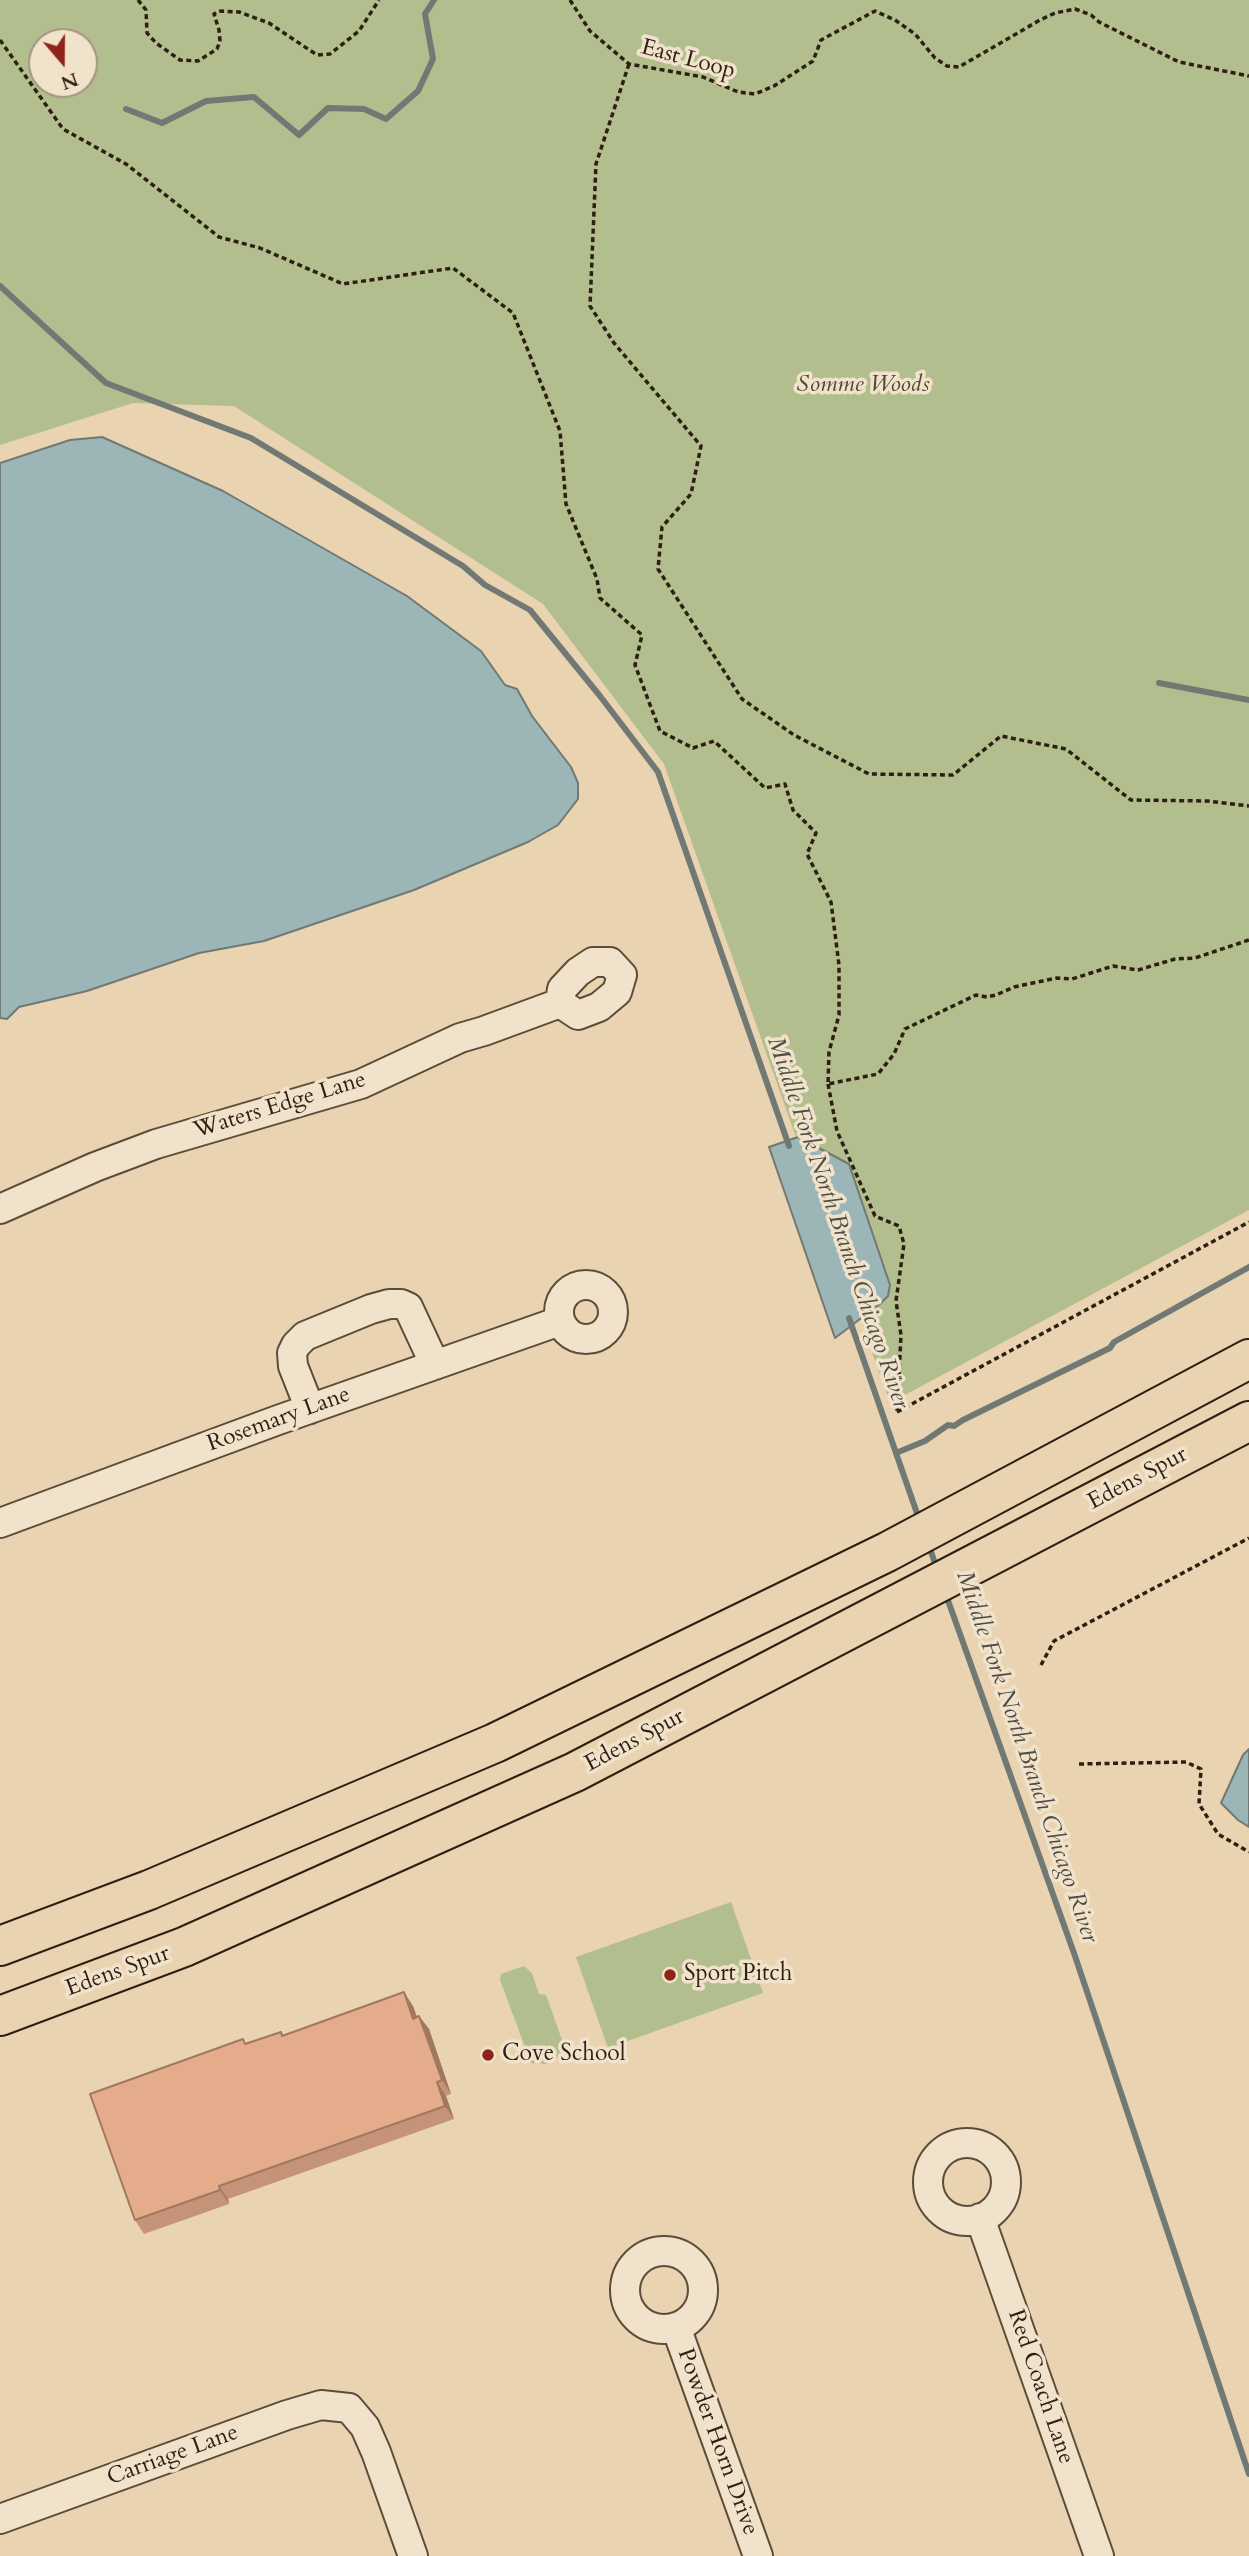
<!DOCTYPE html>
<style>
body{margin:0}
#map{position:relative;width:1249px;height:2556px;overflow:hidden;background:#ead3b0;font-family:Cardo,serif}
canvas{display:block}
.north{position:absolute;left:28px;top:28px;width:70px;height:70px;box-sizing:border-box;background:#f1e2cc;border:2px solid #a39482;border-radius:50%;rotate:160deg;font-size:19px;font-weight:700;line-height:28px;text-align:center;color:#2d1f12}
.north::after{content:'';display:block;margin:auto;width:24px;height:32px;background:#8f2418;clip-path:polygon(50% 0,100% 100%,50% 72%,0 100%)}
</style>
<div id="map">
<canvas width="1249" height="2556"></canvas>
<div class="north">N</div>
</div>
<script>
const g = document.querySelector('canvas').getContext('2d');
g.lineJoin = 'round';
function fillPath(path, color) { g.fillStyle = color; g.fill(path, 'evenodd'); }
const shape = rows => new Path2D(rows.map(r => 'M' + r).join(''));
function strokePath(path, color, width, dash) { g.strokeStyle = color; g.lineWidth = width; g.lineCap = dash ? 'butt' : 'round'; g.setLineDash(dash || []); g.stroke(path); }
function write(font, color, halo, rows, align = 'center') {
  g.font = font + ' Cardo,serif'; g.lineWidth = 7; g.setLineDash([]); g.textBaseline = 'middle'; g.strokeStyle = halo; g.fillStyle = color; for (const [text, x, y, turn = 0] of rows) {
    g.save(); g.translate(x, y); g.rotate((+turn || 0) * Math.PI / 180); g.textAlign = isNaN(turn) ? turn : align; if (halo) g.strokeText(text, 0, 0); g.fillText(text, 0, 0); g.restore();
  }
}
const green = shape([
 [0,0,1249,0,1249,1210,890,1403,664,764,543,604,234,406,133,403,0,445],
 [42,42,84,42,84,84,42,84],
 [731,1902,763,1993,608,2048,576,1957],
 [524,1966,532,1973,539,1994,546,1995,562,2040,565,2043,569,2042,572,2049,548,2064,531,2063,500,1980,501,1974]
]);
const water = shape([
 [102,437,223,491,407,596,481,651,505,685,517,689,532,716,571,767,578,783,578,799,558,825,528,842,414,890,264,941,199,953,87,991,19,1007,7,1019,0,1018,0,463,70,440,102,437],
 [798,1137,849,1164,890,1285,888,1296,880,1304,835,1338,769,1147,798,1137],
 [1249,1749,1249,1827,1238,1820,1221,1803,1243,1755,1249,1749]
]);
const stream = shape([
 [126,109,162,123,206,101,254,97,299,135,328,108,364,109,386,119,418,91,433,59,425,14,434,0],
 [0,286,106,383,251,438,463,566,485,585,530,610,600,696,658,772,789,1146],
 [1159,683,1249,700],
 [849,1318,919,1519],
 [896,1453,925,1441,948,1425,954,1426,963,1420,1110,1348,1114,1342,1249,1267],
 [928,1543,937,1569],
 [945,1592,1075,1956,1249,2474]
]);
const path = shape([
 [138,0,146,10,147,33,156,43,180,60,198,61,217,49,220,41,219,30,214,14,219,11,239,12,269,23,317,55,330,54,359,31,379,0],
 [570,0,590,31,629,64,703,77,738,92,755,94,774,86,813,61,821,40,875,11,895,20,915,34,935,58,947,66,959,67,1040,20,1055,13,1075,9,1091,15,1099,22,1179,62,1249,76],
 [0,40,63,129,126,164,219,237,260,248,343,284,453,268,513,313,560,431,566,504,597,579,600,598,642,635,635,665,660,731,693,748,714,741,765,788,785,784,793,810,816,833,807,854,831,902,839,965,839,1015,829,1052,828,1084,878,1074,894,1054,905,1029,976,995,987,997,996,995,1014,987,1057,978,1072,979,1113,966,1138,970,1175,959,1195,958,1249,940],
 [629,64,596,164,590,306,614,343,701,446,691,494,662,527,658,569,742,699,794,735,869,774,953,775,1001,736,1066,749,1131,800,1207,801,1249,806],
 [828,1084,837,1131,875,1216,899,1226,904,1244,896,1301,901,1335,897,1412],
 [897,1412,1249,1222],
 [1041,1665,1054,1641,1249,1538],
 [1079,1764,1186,1762,1201,1769,1199,1804,1218,1834,1249,1852]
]);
const minor = shape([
 [593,962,610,962,622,975,617,992,599,1007,578,1015,560,1003,562,989,578,972,593,962],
 [0,1209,95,1167,156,1144,361,1084,460,1038,484,1031,560,1003],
 '559 1312a27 27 0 1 1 54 0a27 27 0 1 1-54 0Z',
 [310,1409,293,1366,292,1353,296,1345,305,1336,371,1309,389,1304,401,1304,408,1307,435,1365],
 [0,1523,278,1420,560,1321],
 '928 2182a39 39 0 1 1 78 0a39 39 0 1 1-78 0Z',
 [980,2218,1099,2556],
 '625 2290a39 39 0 1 1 78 0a39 39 0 1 1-78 0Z',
 [676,2327,758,2556],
 [0,2519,287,2415,321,2405,349,2408,365,2427,376,2452,413,2556]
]);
const highway = shape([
 [0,1946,149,1890,495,1743,887,1552,1249,1359],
 [0,2016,184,1947,575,1772,1249,1421]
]);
const wall = shape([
 [413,2006,417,2017,419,2016,429,2029,451,2094,446,2096,454,2119,228,2199,229,2204,144,2234,135,2220,283,2035]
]);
const shadedWall = shape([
 [404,1992,413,2006,422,2032,413,2019],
 [419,2016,429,2029,451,2094,442,2080],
 [437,2082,446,2096,454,2119,445,2106],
 [219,2186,228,2199,229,2204,220,2190]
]);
const building = shape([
 [404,1992,413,2019,419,2016,442,2080,437,2082,445,2106,219,2186,220,2190,135,2220,90,2094,243,2039,245,2044,281,2032,282,2036,404,1992]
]);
const markers = [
 [670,1975,7,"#8f2418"],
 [488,2055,7,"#8f2418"]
];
const streetNames = [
 ["East Loop",688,60,15],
 ["Waters Edge Lane",280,1106,-17],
 ["Rosemary Lane",279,1420,-20],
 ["Edens Spur",1138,1479,-28],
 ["Edens Spur",635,1741,-28],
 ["Edens Spur",118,1972,-20],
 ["Red Coach Lane",1040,2387,71],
 ["Powder Horn Drive",717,2442,70],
 ["Carriage Lane",173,2456,-20]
];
const parkNames = [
 ["Somme Woods",863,386]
];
const poiNames = [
 ["Sport Pitch",684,1975],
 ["Cove School",502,2055]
];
const waterNames = [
 ["Middle Fork North Branch Chicago River",837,1223,71],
 ["Middle Fork North Branch Chicago River",1026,1757,71]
];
fillPath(green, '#b2be8e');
fillPath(water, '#9cb5b6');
strokePath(water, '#707974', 2);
strokePath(stream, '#707974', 6);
strokePath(minor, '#5c4c3a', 32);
strokePath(highway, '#2d1f12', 42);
strokePath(path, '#2d1f12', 3.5, [5, 3.5]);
strokePath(minor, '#f1e2cc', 28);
strokePath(highway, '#ead3b0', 38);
fillPath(wall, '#c59478');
fillPath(shadedWall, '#a07861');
fillPath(building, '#e5ac8b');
strokePath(building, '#a07861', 2);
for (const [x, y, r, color] of markers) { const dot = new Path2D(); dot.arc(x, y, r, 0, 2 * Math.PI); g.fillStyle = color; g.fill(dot); strokePath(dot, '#f1e2cc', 2.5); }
write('23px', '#2d1f12', '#f1e2cc', streetNames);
write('italic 23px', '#4e4731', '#f1e2cc', parkNames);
write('23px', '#2d1f12', '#f1e2cc', poiNames, 'left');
write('italic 24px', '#4e4c43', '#f1e2cc', waterNames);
</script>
